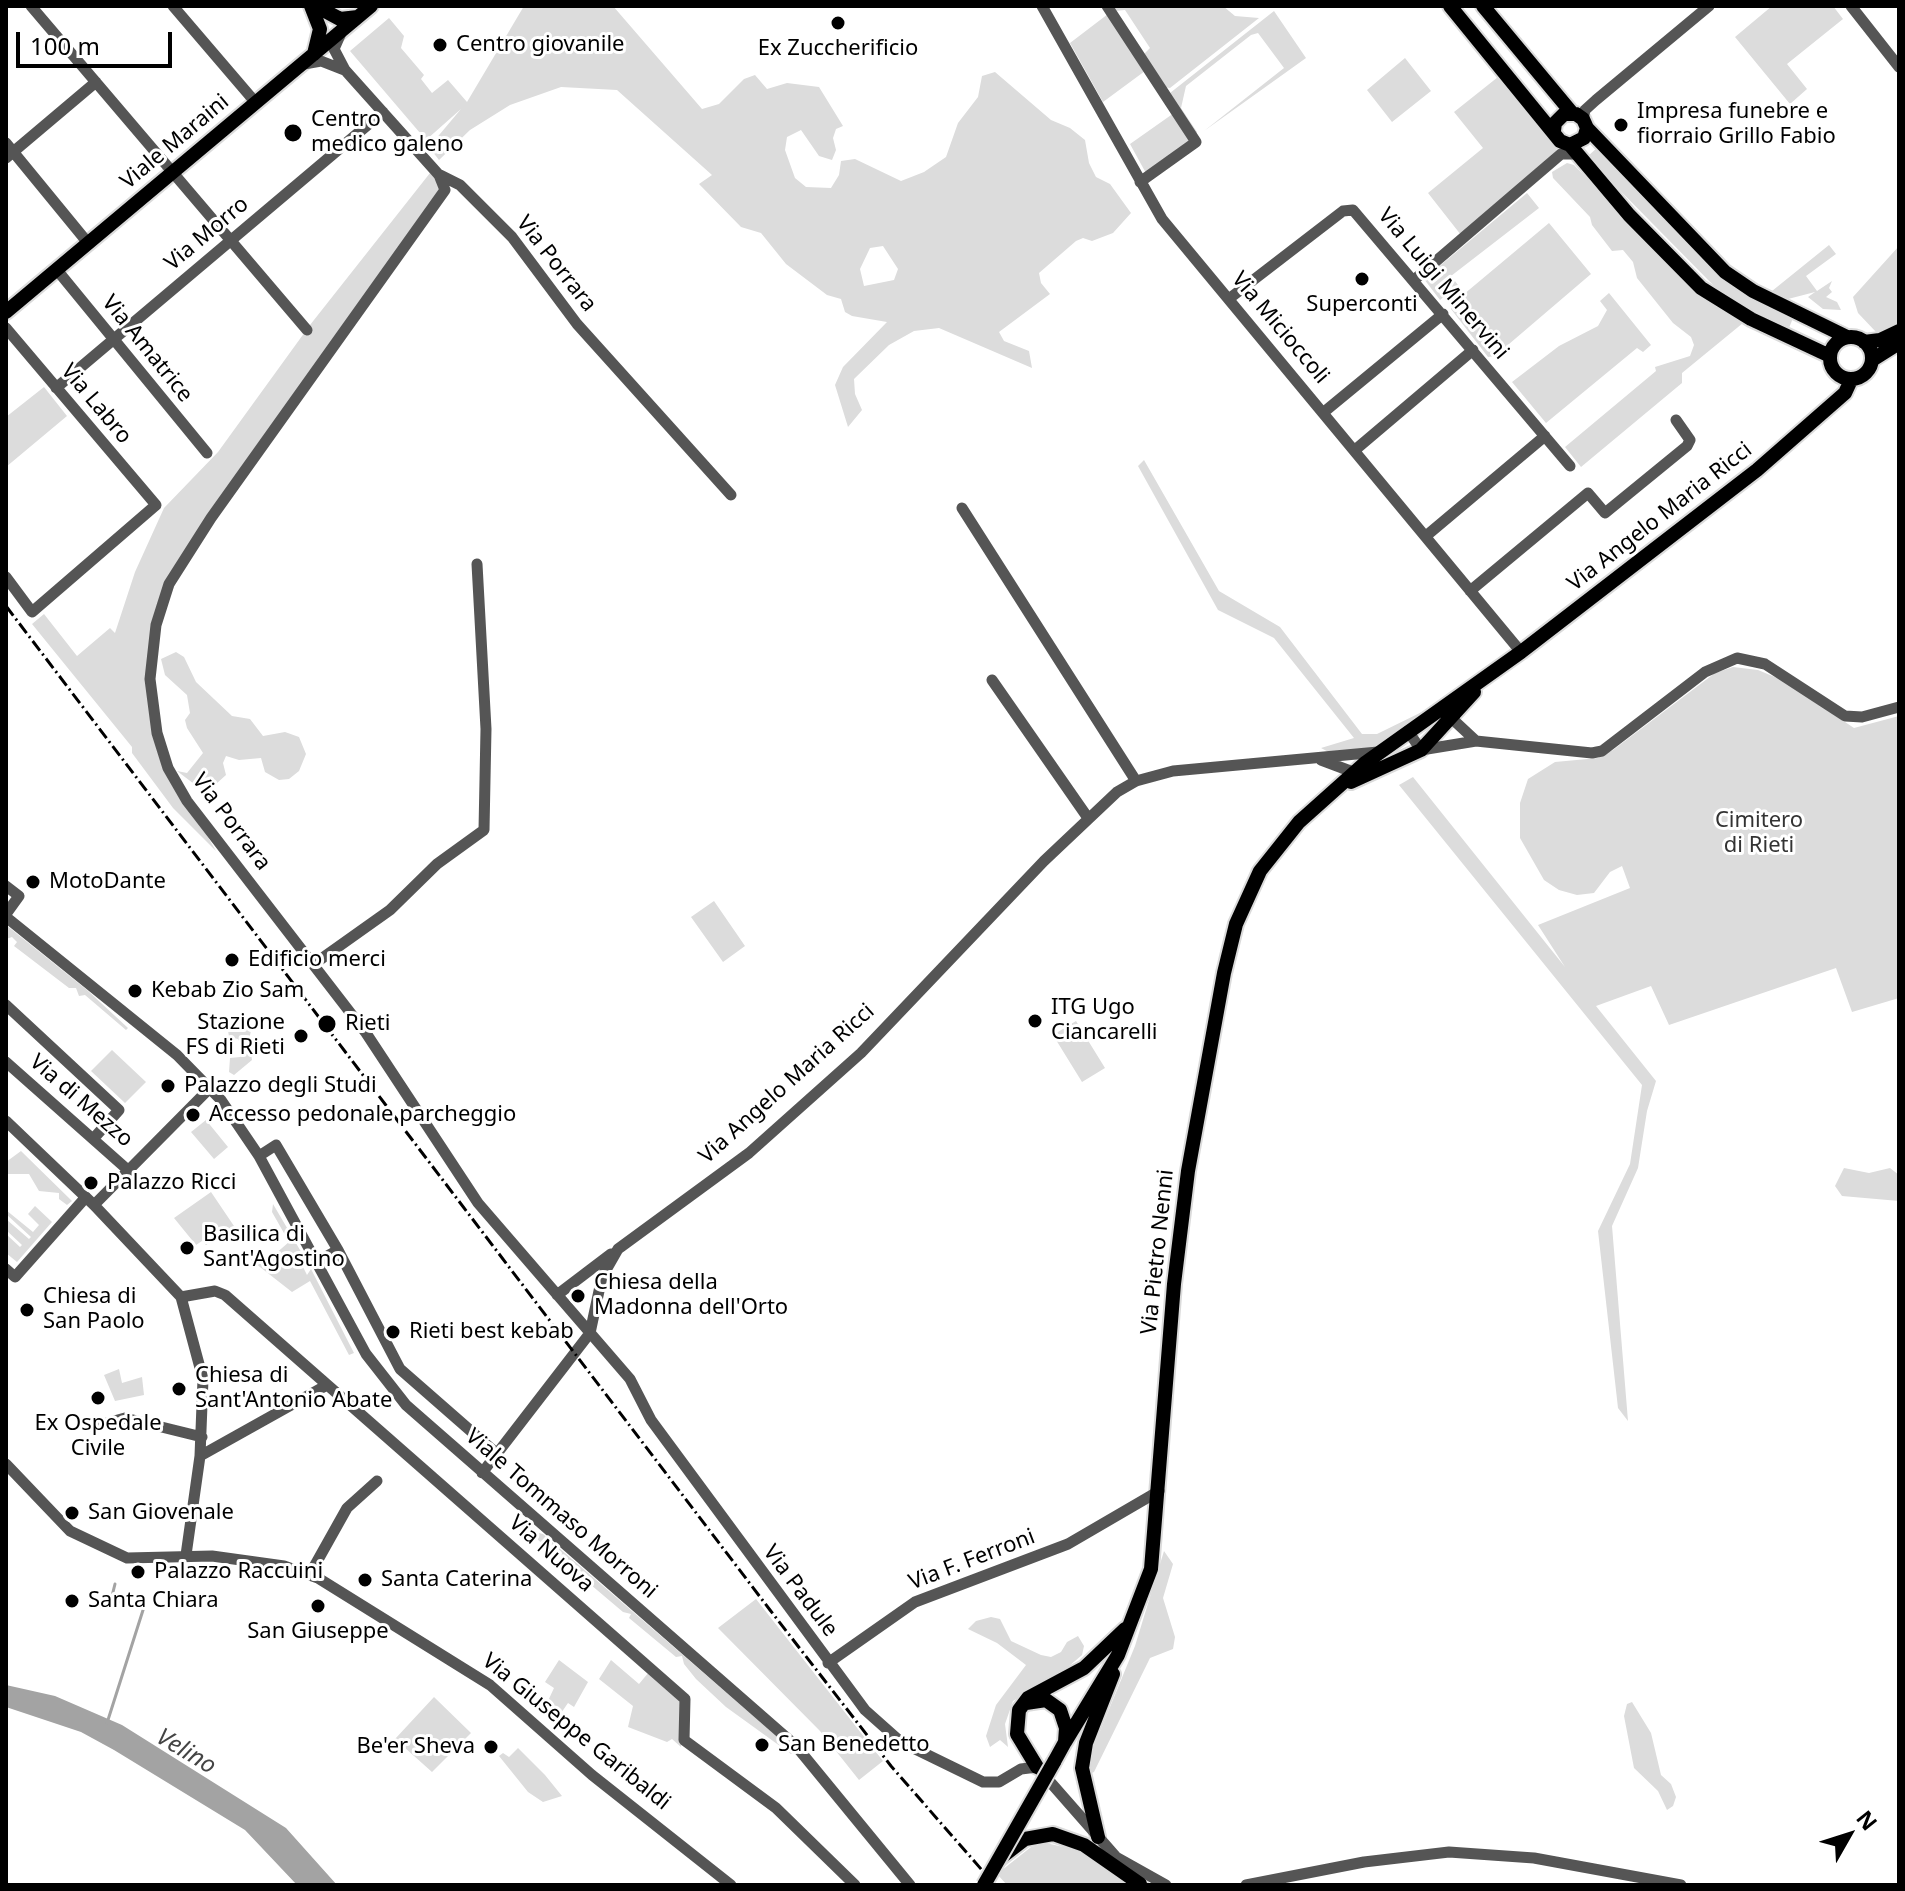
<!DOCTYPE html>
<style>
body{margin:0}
#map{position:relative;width:1905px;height:1891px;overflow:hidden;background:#fff;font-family:"Noto Sans",sans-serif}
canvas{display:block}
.frame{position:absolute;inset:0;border:8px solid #000;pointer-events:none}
.north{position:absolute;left:1809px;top:1795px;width:80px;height:80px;-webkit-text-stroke:6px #fff;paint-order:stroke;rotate:51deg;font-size:22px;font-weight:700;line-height:32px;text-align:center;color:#000}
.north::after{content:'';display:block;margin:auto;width:28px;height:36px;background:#000;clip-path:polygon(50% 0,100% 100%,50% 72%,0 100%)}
.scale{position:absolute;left:16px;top:32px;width:156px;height:36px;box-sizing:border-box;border:4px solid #000;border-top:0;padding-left:10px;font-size:24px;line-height:28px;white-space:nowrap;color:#000;-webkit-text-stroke:6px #fff;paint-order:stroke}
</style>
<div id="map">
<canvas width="1905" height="1891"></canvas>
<div class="frame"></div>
<div class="north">N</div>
<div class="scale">100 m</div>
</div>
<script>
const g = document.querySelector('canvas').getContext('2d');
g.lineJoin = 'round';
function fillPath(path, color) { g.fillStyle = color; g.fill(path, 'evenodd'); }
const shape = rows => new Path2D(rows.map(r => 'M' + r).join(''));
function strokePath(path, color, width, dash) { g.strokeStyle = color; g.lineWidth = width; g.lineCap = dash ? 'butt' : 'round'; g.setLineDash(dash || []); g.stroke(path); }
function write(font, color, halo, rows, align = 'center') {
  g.font = font + ' "Noto Sans",sans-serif'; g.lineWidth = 6; g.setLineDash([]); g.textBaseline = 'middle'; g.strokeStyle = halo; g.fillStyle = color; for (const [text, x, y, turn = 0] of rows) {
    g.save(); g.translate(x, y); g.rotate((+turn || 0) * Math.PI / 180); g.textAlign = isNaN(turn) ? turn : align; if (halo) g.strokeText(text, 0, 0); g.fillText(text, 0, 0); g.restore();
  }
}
const green = shape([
 [524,6,613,6,702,109,719,104,744,79,755,75,767,89,787,83,819,87,843,126,836,129,833,138,836,150,832,160,819,156,801,130,787,137,785,150,795,178,806,187,831,188,839,175,841,161,855,159,901,181,924,172,946,157,958,123,978,97,982,76,995,72,1051,120,1070,128,1085,140,1089,163,1096,177,1110,184,1131,213,1113,233,1092,241,1083,238,1076,241,1039,273,1041,283,1050,294,999,332,1004,341,1029,351,1032,368,939,328,914,331,889,345,854,379,855,394,862,410,848,427,835,385,843,367,887,322,852,316,845,312,841,299,827,295,786,264,761,233,741,227,699,184,712,175,617,90,561,87,510,105,470,130,439,160,429,147,461,109,426,140,350,51,389,18,404,36,401,48,424,75,421,79,432,93,448,80,467,102],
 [883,246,898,269,894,280,864,286,860,269,870,248],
 [1112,6,1223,6,1235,16,1259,18,1170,88,1163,87,1143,55,1150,48,1125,10,1114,11],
 [1772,6,1833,6,1843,19,1787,64,1807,89,1790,104,1735,37],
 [1274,11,1306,58,1204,131,1284,68,1258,33,1251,35,1186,86,1181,108,1197,132,1195,135,1170,93],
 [1108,14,1145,71,1103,102,1070,43],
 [1405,58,1431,91,1392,122,1367,90],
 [1498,77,1557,150,1461,235,1428,193,1483,148,1454,112],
 [1174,113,1193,141,1147,175,1130,144],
 [1598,147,1698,252,1793,318,1789,328,1752,312,1715,287,1587,157],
 [1567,163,1574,165,1701,295,1743,323,1682,373,1682,383,1581,467,1565,447,1656,371,1655,367,1690,356,1694,345,1691,337,1673,323,1637,278,1633,262,1623,250,1612,251,1592,225,1590,217,1553,178,1552,172],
 [430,173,439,182,439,193,186,555,153,642,157,733,187,801,216,851,173,808,132,753,132,747,32,624,44,614,77,656,110,628,115,633,135,572,164,508,218,452,310,325],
 [1527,193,1539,208,1451,276,1458,285,1440,300,1424,279],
 [1549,223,1591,274,1495,356,1488,357,1451,309,1451,305],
 [1829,245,1836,254,1806,276,1817,291,1832,281,1829,288,1832,292,1826,297,1837,302,1841,310,1823,309,1808,297,1815,292,1788,299,1772,291],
 [1899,246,1899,323,1892,330,1876,332,1858,313,1853,297],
 [1609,293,1651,345,1643,352,1637,348,1546,423,1512,382,1559,346,1598,326,1607,310,1600,301],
 [44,387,67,416,6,467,6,417],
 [1144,460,1219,591,1280,627,1362,734,1377,734,1430,708,1372,751,1338,757,1321,748,1354,738,1274,638,1218,610,1138,466],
 [176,652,184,657,196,682,232,716,250,719,263,736,285,732,299,737,306,754,299,771,289,779,279,780,265,772,261,758,239,760,226,756,223,763,226,775,206,793,177,771,187,773,203,753,187,728,185,720,190,713,187,695,165,675,161,659],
 [1733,667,1758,670,1782,680,1854,728,1899,716,1899,998,1852,1012,1836,968,1669,1025,1651,986,1596,1006,1656,1081,1647,1111,1638,1168,1612,1226,1628,1421,1618,1408,1598,1231,1630,1164,1642,1085,1399,785,1413,777,1565,967,1538,925,1630,888,1622,866,1610,872,1594,893,1577,895,1559,890,1544,880,1520,838,1520,803,1528,779,1555,762,1598,758,1613,750,1715,673],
 [714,901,745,946,723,962,691,917],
 [6,925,87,990,128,1028,126,1030,85,995,79,996,76,988,69,988,14,946,17,942,12,937,6,939],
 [1076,1021,1105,1068,1082,1082,1053,1035],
 [243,1023,252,1026,249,1040,252,1060,234,1075,229,1072,230,1058,240,1057,243,1048,238,1039,229,1037,228,1030],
 [112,1050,146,1082,125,1103,91,1071],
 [206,1120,228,1147,214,1159,191,1132],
 [21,1151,72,1201,67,1205,59,1199,59,1193,39,1191,29,1174,6,1174,6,1162],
 [1844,1168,1869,1173,1890,1168,1899,1175,1899,1201,1842,1196,1835,1186],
 [211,1192,234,1226,206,1245,202,1241,196,1245,174,1218],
 [273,1204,310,1267,303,1267,307,1275,311,1269,354,1353,349,1355,310,1281,292,1292,251,1260,259,1253,267,1261,289,1242,272,1212],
 [35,1206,52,1222,17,1262,6,1253,6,1234,20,1247,22,1245,6,1230,6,1219,29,1239,31,1237,6,1214,6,1210,33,1232,39,1225,28,1214],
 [119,1369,122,1383,142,1377,144,1395,115,1401,104,1375],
 [539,1533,543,1534,795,1752,791,1754,726,1707,696,1679,684,1664,682,1656,676,1657,629,1618,631,1614,623,1612,584,1579,581,1571,576,1573,537,1539],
 [1164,1551,1173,1564,1163,1598,1175,1637,1173,1649,1150,1658,1094,1772,1087,1775,1089,1758,1135,1646],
 [756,1599,883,1761,859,1780,820,1731,718,1628],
 [991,1617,1000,1619,1011,1641,1041,1655,1051,1657,1061,1652,1067,1642,1078,1636,1084,1646,1082,1655,1068,1667,1013,1701,1005,1724,1008,1747,1000,1740,990,1747,986,1736,996,1705,1026,1665,997,1643,968,1629,976,1621],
 [559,1660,588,1682,574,1707,568,1703,559,1716,547,1703,554,1688,545,1682],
 [611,1660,639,1684,649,1672,685,1699,681,1747,672,1739,667,1742,628,1727,633,1706,599,1679],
 [434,1697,471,1733,432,1772,395,1739],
 [1632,1702,1651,1733,1661,1775,1671,1784,1676,1797,1673,1806,1667,1810,1658,1791,1634,1768,1624,1716,1627,1704],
 [518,1748,545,1775,562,1796,543,1802,528,1792,499,1756,503,1753,509,1757],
 [1046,1843,1081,1851,1128,1885,1007,1885,997,1874,1031,1847]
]);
const water = shape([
 [6,1685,55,1696,122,1725,286,1828,337,1885,297,1885,245,1830,114,1750,81,1732,6,1707]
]);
const stream = shape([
 [107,1723,144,1607,111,1600,115,1584]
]);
const minor = shape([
 [31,6,307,330],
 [173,6,256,103],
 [1042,6,1162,219,1521,652],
 [1107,6,1196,142,1140,182],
 [1851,6,1899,67],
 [341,33,334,49,345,70,439,175,445,190,211,518,169,584,156,625,150,679,157,733,168,768,187,801,366,1033,478,1203,630,1379,651,1420,865,1710,901,1742,983,1782,999,1782,1021,1769,1037,1767,1116,1857,1166,1885],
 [304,64,321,61,344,70],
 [1583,119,1585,110,1596,100,1709,6],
 [6,143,88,243],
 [6,158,96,82],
 [440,175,460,185,512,237,577,324,731,495],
 [57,270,207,453],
 [1414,280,1561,154,1578,154],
 [1230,298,1343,211,1353,210,1570,466],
 [6,328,156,505,32,612,6,577],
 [56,388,383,112],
 [1324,412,1443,314],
 [1355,450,1473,350],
 [962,508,1136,781],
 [1426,536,1545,436],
 [1470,591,1588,493,1605,513,1687,446,1690,440,1676,420],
 [992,680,1088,818],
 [1447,714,1476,741],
 [1408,731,1421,750,1476,741,1592,753,1602,751,1705,672,1737,658,1765,664,1845,716,1862,717,1899,707],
 [1321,760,1361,775],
 [6,886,19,896,6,914],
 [6,917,177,1055,221,1100,259,1156,366,1354,406,1405,796,1746,910,1885],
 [314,964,390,910,437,864,484,830,486,729,477,564],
 [6,1005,119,1110,94,1138],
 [6,1062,129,1171],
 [6,1121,94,1205,181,1297,203,1379,200,1456,186,1555],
 [259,1156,276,1145,338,1250,400,1369,496,1453],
 [94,1205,210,1088],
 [315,1263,338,1250],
 [6,1269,15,1277,86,1197],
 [557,1295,611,1254],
 [181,1297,215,1291,225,1295,685,1699,684,1740,776,1808,855,1885],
 [93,1427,125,1418,202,1437],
 [200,1456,327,1385],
 [6,1464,70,1531,127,1558,212,1556,284,1566,318,1578,490,1685,592,1775,731,1885],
 [482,1473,590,1333,602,1277,618,1249,749,1153,861,1053,1044,861,1117,792,1136,781,1173,771,1378,752],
 [310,1574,347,1508,377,1481],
 [828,1663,915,1602,1068,1544,1159,1491],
 [1246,1885,1364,1862,1449,1852,1534,1858,1681,1885]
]);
const major = shape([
 [311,6,320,29,314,54],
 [316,6,340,19,358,17],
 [1450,6,1560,141,1570,145,1629,215,1701,288,1751,319,1830,356],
 [1483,6,1572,113],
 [1587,128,1725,272,1753,291,1847,337],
 [1554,131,1555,123,1564,114,1576,114,1583,119,1587,128,1584,138,1570,145],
 [6,312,371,6],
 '1830 358a21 21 0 1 1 42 0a21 21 0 1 1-42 0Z',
 [1864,342,1880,340,1899,331],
 [1872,360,1899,343],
 [1351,782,1421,750,1474,692],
 [1026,1703,1046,1700,1060,1710,1066,1728,1065,1742,1054,1762],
 [1065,1742,1118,1655,1151,1569,1174,1284,1188,1171,1224,973,1236,924,1260,871,1299,822,1365,763,1521,652,1757,470,1845,393,1851,380],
 [1037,1767,1017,1734,1019,1710,1028,1698,1084,1668,1125,1629],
 [1098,1837,1082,1768,1086,1743,1113,1674],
 [999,1859,1025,1839,1053,1834,1084,1845,1140,1884]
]);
const rail = shape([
 [6,606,770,1610,891,1766,995,1885]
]);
const majorBridge = shape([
 [984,1885,1054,1762]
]);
const markers = [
 [838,23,8,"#000"],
 [440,45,8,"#000"],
 [1621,125,8,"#000"],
 [293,133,10,"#000"],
 [1362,279,8,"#000"],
 [33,882,8,"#000"],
 [232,960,8,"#000"],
 [135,991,8,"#000"],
 [1035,1021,8,"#000"],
 [327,1024,10,"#000"],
 [301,1036,8,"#000"],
 [168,1086,8,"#000"],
 [193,1115,8,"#000"],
 [91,1183,8,"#000"],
 [187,1248,8,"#000"],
 [578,1296,8,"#000"],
 [27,1310,8,"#000"],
 [393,1332,8,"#000"],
 [179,1389,8,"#000"],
 [98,1398,8,"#000"],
 [72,1513,8,"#000"],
 [138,1572,8,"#000"],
 [365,1580,8,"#000"],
 [72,1601,8,"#000"],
 [318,1606,8,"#000"],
 [762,1745,8,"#000"],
 [491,1747,8,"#000"]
];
const poiNames = [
 ["Centro giovanile",456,45],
 ["Ex Zuccherificio",838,49,"center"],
 ["Impresa funebre e",1637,112],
 ["fiorraio Grillo Fabio",1637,137],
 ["Centro",311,120],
 ["medico galeno",311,145],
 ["Superconti",1362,305,"center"],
 ["MotoDante",49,882],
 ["Edificio merci",248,960],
 ["Kebab Zio Sam",151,991],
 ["ITG Ugo",1051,1008],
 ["Ciancarelli",1051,1033],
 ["Stazione",285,1023,"right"],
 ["FS di Rieti",285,1048,"right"],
 ["Rieti",345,1024],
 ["Palazzo degli Studi",184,1086],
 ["Accesso pedonale parcheggio",209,1115],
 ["Palazzo Ricci",107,1183],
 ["Basilica di",203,1235],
 ["Sant'Agostino",203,1260],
 ["Chiesa della",594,1283],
 ["Madonna dell'Orto",594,1308],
 ["Chiesa di",43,1297],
 ["San Paolo",43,1322],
 ["Rieti best kebab",409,1332],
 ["Chiesa di",195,1376],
 ["Sant'Antonio Abate",195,1401],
 ["Ex Ospedale",98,1424,"center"],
 ["Civile",98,1449,"center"],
 ["San Giovenale",88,1513],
 ["Palazzo Raccuini",154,1572],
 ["Santa Caterina",381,1580],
 ["Santa Chiara",88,1601],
 ["San Giuseppe",318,1632,"center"],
 ["San Benedetto",778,1745],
 ["Be'er Sheva",475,1747,"right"]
];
const streetNames = [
 ["Viale Maraini",175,142,-40],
 ["Via Morro",207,234,-40],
 ["Via Porrara",556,264,52],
 ["Via Luigi Minervini",1443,284,50],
 ["Via Micioccoli",1280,328,50],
 ["Via Amatrice",147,349,51],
 ["Via Labro",96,404,50],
 ["Via Angelo Maria Ricci",1660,517,-38],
 ["Via Porrara",231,822,53],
 ["Via Angelo Maria Ricci",787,1084,-42],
 ["Via di Mezzo",81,1101,41],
 ["Via Pietro Nenni",1158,1252,-84],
 ["Viale Tommaso Morroni",561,1514,41],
 ["Via Nuova",551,1554,41],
 ["Via F. Ferroni",972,1560,-21],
 ["Via Padule",800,1591,53],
 ["Via Giuseppe Garibaldi",576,1732,39]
];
const parkNames = [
 ["Cimitero",1759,821],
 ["di Rieti",1759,846]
];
const waterNames = [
 ["Velino",186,1752,31]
];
fillPath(green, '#dcdcdc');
fillPath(water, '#a3a3a3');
strokePath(stream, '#a3a3a3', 3);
strokePath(major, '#dbdbdb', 18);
strokePath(minor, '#555', 11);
strokePath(major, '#000', 14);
strokePath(rail, '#000', 3, [12, 4, 2, 4]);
strokePath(majorBridge, '#dbdbdb', 18, []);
strokePath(majorBridge, '#000', 14);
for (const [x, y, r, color] of markers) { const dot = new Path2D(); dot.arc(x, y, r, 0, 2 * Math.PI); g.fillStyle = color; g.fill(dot); strokePath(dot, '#fff', 3); }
write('22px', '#000', '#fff', poiNames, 'left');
write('22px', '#000', '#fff', streetNames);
write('22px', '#333', '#fff', parkNames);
write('italic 24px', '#444', '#fff', waterNames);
</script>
